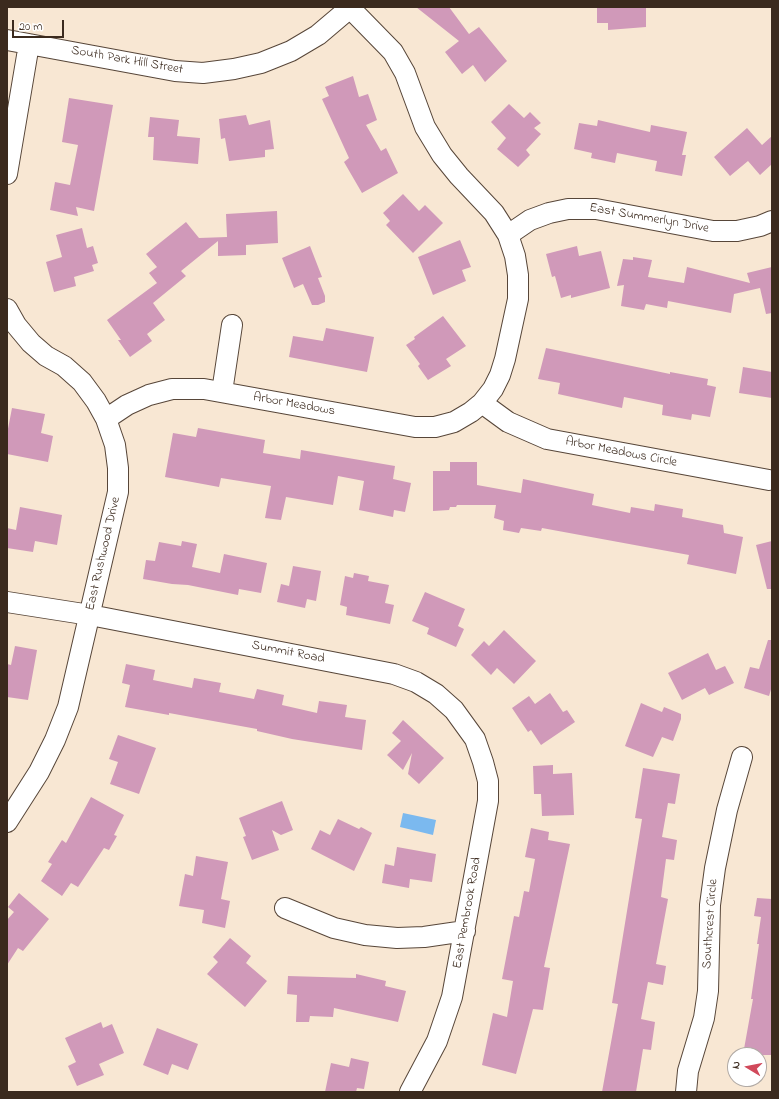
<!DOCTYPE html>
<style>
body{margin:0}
#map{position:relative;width:779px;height:1099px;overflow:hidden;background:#f8e7d3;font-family:"Indie Flower",sans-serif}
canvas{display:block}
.frame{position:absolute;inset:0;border:8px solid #3b2a1e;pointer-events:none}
.north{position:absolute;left:727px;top:1047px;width:40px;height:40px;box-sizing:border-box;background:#fff;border:1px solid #b1aaa5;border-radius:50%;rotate:280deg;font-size:11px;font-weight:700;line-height:16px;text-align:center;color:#3b2a1e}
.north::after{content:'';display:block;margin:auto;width:14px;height:18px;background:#d1495b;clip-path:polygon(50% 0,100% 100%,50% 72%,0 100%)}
.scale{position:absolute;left:12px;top:20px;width:52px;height:18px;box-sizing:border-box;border:2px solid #3b2a1e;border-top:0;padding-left:5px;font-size:12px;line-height:14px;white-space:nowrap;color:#3b2a1e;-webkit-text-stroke:3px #fff;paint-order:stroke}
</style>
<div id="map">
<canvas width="779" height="1099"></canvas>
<div class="frame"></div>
<div class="north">N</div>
<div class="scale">20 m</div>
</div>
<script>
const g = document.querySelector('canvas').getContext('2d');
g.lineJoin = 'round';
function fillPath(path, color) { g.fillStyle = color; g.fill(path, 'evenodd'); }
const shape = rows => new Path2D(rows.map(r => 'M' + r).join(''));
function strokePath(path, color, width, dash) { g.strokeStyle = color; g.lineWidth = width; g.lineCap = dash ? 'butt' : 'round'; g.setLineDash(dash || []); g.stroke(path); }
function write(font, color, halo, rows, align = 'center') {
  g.font = font + ' "Indie Flower",sans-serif'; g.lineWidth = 3; g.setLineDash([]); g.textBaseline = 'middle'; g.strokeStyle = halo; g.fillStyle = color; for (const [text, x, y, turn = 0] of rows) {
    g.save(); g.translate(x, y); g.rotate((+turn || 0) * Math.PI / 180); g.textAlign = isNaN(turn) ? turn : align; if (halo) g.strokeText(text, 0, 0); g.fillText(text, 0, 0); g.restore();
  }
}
const water = shape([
 [403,813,436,820,433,835,400,827]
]);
const building = shape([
 [416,7,449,7,469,34,479,27,507,61,485,82,473,65,462,74,445,52,459,41],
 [597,7,646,7,646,27,608,30,608,23,597,23],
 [353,76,359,97,368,94,377,120,366,125,381,151,386,148,398,173,362,193,344,162,349,158,322,99,329,96,325,87],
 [69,98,113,105,94,211,76,207,78,216,50,210,55,182,70,185,78,145,62,142],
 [509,104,524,118,530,112,541,123,534,128,541,134,526,150,530,155,518,167,497,149,506,138,491,122],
 [246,115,249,125,270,120,274,149,265,150,265,157,229,161,225,138,221,139,219,119],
 [150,117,179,120,177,136,200,138,198,164,153,160,154,137,148,137],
 [598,120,650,132,651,125,687,132,682,155,686,155,682,176,655,171,657,161,617,153,615,163,591,158,592,153,574,149,579,123,597,126],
 [747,128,762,145,772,136,772,164,760,175,748,161,730,176,714,157],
 [403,194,419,211,425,205,443,223,413,253,386,225,390,221,383,213],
 [277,211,278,243,246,245,246,255,218,256,218,241,181,271,186,276,153,303,165,320,147,334,152,341,130,357,118,340,121,340,107,320,157,283,149,273,157,267,146,254,186,222,199,238,227,237,226,214],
 [82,228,87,248,93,246,98,263,92,265,94,271,74,277,76,286,54,292,46,262,62,257,56,235],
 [460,240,471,267,462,270,466,281,433,295,418,257],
 [310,246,322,277,318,278,325,296,325,302,318,305,312,305,303,284,294,288,282,258],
 [577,246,579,256,601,251,610,288,571,298,571,295,561,298,555,276,552,277,546,254],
 [633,257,652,260,648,277,684,283,687,267,750,283,747,273,772,267,772,313,766,314,760,288,734,294,731,313,668,301,667,308,646,304,644,310,621,306,624,285,617,286,623,259,633,260],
 [443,316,466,346,446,359,451,366,428,380,418,366,420,364,406,345,415,339,414,337],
 [326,328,374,337,367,372,289,357,293,336,323,341],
 [546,348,670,374,670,372,708,379,707,385,716,387,710,417,692,414,691,420,662,415,663,405,624,397,622,408,558,394,560,383,538,379],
 [743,367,772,372,772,398,739,393],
 [12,408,45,414,41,433,53,436,48,462,7,454,7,434],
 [198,428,265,440,263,453,300,459,301,450,395,466,393,479,411,483,405,512,394,510,393,517,359,510,364,481,338,476,333,505,286,497,281,520,265,518,271,486,221,478,219,487,165,477,173,433,196,437],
 [450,462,477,462,477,485,521,493,523,479,594,494,592,505,630,513,631,507,654,511,655,504,683,509,682,517,723,525,724,533,743,537,736,574,687,564,689,555,542,528,541,531,521,528,519,533,503,530,504,521,494,518,496,505,457,505,456,507,450,507,449,510,433,511,433,471,450,471],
 [20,507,62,515,57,545,35,541,33,552,7,548,7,528,16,530],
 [182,541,197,544,192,567,220,573,224,554,267,563,261,593,239,589,238,595,188,585,172,584,143,579,146,560,155,561,159,542,181,546],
 [772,541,772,589,767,589,756,545],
 [293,566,321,571,316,601,307,599,305,608,277,602,281,584,289,586],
 [354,573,369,576,368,581,389,585,385,603,394,605,390,624,346,615,347,607,340,605,345,576,353,578],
 [425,592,465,609,458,626,464,629,456,647,427,634,429,628,412,621],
 [504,630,536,661,514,684,497,668,491,675,471,655,484,641,489,646],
 [768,640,772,640,772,686,769,696,744,688,750,667,759,669],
 [15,646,37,650,28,700,7,697,7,664,11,665],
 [708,653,716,670,725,666,734,683,709,695,705,688,682,700,668,673],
 [126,664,155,670,153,680,192,688,194,678,221,683,219,692,254,699,257,689,284,695,282,705,317,713,319,701,347,705,345,717,366,720,362,750,292,739,257,731,257,729,169,713,169,715,125,707,130,685,122,683],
 [550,693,563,712,567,710,575,722,541,745,531,730,528,732,512,708,529,696,535,704],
 [641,703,662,712,664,707,681,714,681,719,673,741,662,737,653,757,625,746],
 [403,720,444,758,419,784,408,774,412,753,403,770,387,755,401,741,392,733],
 [118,735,156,748,139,794,110,784,118,762,109,759],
 [553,765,553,774,572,773,574,815,542,816,541,794,534,794,533,766],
 [643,768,680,774,675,804,668,803,662,837,677,840,674,860,666,859,661,897,668,899,656,964,666,966,663,985,648,982,641,1019,655,1022,651,1050,643,1049,636,1092,602,1092,618,1004,612,1003,642,819,635,818],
 [91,797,124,815,114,835,117,836,109,850,104,848,78,887,71,883,62,896,41,881,52,864,48,862,62,840,66,843],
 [282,801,293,830,281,835,272,830,279,850,252,860,243,837,246,836,239,818],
 [338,819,359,829,361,827,372,833,354,871,311,849,320,830,330,835],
 [531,828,549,832,548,840,570,844,544,967,550,968,543,1010,533,1009,516,1074,482,1065,493,1013,507,1017,513,981,502,979,514,916,519,917,524,891,529,892,535,859,525,857],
 [397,847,436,854,432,882,410,879,409,888,382,883,385,864,394,866],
 [196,856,228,862,221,899,230,901,225,928,202,923,204,910,179,906,185,874,193,876],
 [19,893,49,919,23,951,18,948,7,965,7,920,14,912,8,907],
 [757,898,772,899,772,1055,753,1055,753,1051,744,1049,753,999,751,999,759,944,757,944,761,917,754,916],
 [230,938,251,956,246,963,267,981,245,1007,207,974,218,962,213,957],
 [356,974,386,981,385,986,406,991,398,1022,334,1008,333,1017,310,1016,309,1022,296,1022,297,995,287,994,288,976,356,978],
 [101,1022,103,1028,112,1024,124,1053,99,1064,104,1075,77,1086,68,1066,76,1062,65,1038],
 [157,1028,198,1044,188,1070,172,1064,168,1075,143,1065],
 [351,1058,369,1062,364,1089,357,1088,356,1092,325,1092,331,1063,349,1067]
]);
const street = shape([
 [7,40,175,71,203,73,234,69,261,63,291,51,318,35,351,7],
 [7,174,29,44],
 [508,235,530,220,549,213,568,209,596,209,713,231,737,231,760,226,772,221],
 [7,309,16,325,31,343,46,356,64,366,82,382,96,401,106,419,115,445,118,468,118,492,68,707,55,740,39,772,7,822],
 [222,392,232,325],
 [482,403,508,422,547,439,769,480],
 [106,419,127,405,149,395,172,389,204,389,415,427,435,427,454,422,471,412,482,403,493,389,500,375,505,359,518,299,518,275,515,256,508,235,494,213,459,176,442,155,425,127,405,73,393,52,350,8],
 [7,602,90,615,394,674,416,682,436,694,454,710,475,739,483,762,488,781,488,801,452,997,437,1041,410,1092],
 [285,908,334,928,365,935,397,938,424,937,465,931],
 [686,1092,688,1071,704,1018,708,991,710,905,715,868,727,810,742,757]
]);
const streetNames = [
 ["South Park Hill Street",127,61,10],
 ["East Summerlyn Drive",649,219,10],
 ["Arbor Meadows",294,405,10],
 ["Arbor Meadows Circle",621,453,11],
 ["East Rushwood Drive",104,554,-77],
 ["Summit Road",288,653,11],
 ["East Pembrook Road",468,913,-80],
 ["Southcrest Circle",711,924,-86]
];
fillPath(water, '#7bb9ef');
fillPath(building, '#d099b9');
strokePath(street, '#574639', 22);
strokePath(street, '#fff', 20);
write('13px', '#3b2a1e', '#fff', streetNames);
</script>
